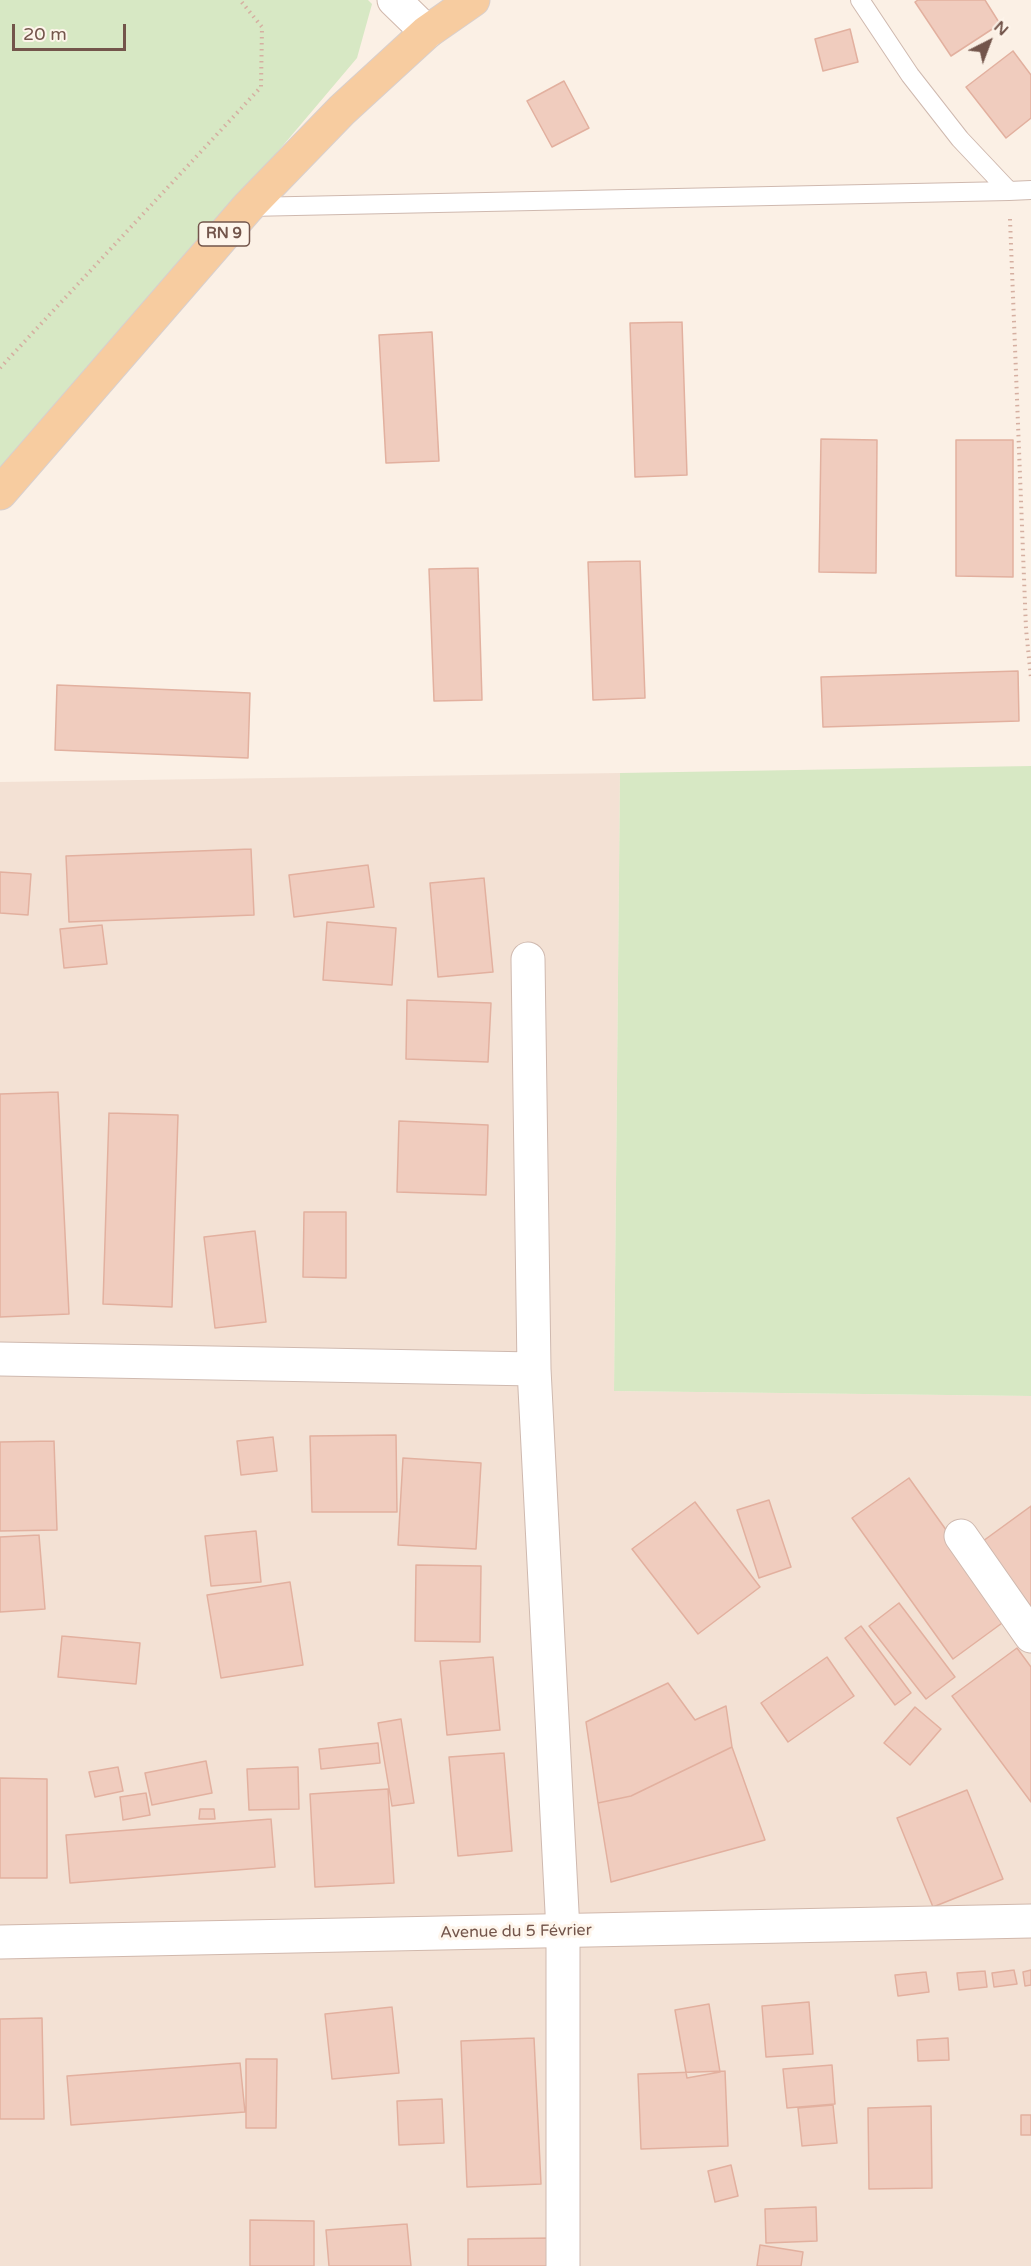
<!DOCTYPE html>
<meta charset="utf-8">
<style>
body{margin:0}
#map{position:relative;width:1031px;height:2266px;overflow:hidden;background:#fbf0e5;font-family:"Varela Round",sans-serif}
canvas{display:block}
.north{position:absolute;left:959px;top:12px;width:60px;height:60px;-webkit-text-stroke:4px #fef5eb;paint-order:stroke;rotate:42deg;font-size:16px;font-weight:700;line-height:24px;text-align:center;color:#73554b}
.north::after{content:'';display:block;margin:auto;width:21px;height:27px;background:#73554b;clip-path:polygon(50% 0,100% 100%,50% 72%,0 100%)}
.scale{position:absolute;left:12px;top:24px;width:114px;height:27px;box-sizing:border-box;border:3px solid #73554b;border-top:0;padding-left:8px;font-size:18px;line-height:21px;white-space:nowrap;color:#73554b;-webkit-text-stroke:4px #fef5eb;paint-order:stroke}
</style>
<div id="map">
<canvas width="1031" height="2266"></canvas>
<div class="north">N</div>
<div class="scale">20 m</div>
</div>
<script>
const g = document.querySelector('canvas').getContext('2d');
g.lineJoin = 'round';
function fillPath(path, color) { g.fillStyle = color; g.fill(path, 'evenodd'); }
const shape = rows => new Path2D(rows.map(r => 'M' + r).join(''));
function strokePath(path, color, width, dash) { g.strokeStyle = color; g.lineWidth = width; g.lineCap = dash ? 'butt' : 'round'; g.setLineDash(dash || []); g.stroke(path); }
function write(font, color, halo, rows, align = 'center') {
  g.font = font + ' "Varela Round",sans-serif'; g.lineWidth = 6; g.setLineDash([]); g.textBaseline = 'middle'; g.strokeStyle = halo; g.fillStyle = color; for (const [text, x, y, turn = 0] of rows) {
    g.save(); g.translate(x, y); g.rotate((+turn || 0) * Math.PI / 180); g.textAlign = isNaN(turn) ? turn : align; if (halo) g.strokeText(text, 0, 0); g.fillText(text, 0, 0); g.restore();
  }
}
const residential = shape([
 [620,773,614,1391,1031,1396,1031,2266,0,2266,0,782]
]);
const green = shape([
 [0,0,368,0,372,4,357,58,0,480],
 [1031,766,1031,1396,614,1391,620,773]
]);
const building = shape([
 [918,0,985,0,1000,24,951,56,915,2,918,0],
 [850,29,858,62,823,71,815,39,850,29],
 [1013,51,1031,75,1031,118,1006,138,966,87,1013,51],
 [564,81,589,128,552,147,527,101,564,81],
 [682,322,687,475,635,477,630,323,682,322],
 [432,332,439,461,386,463,379,335,432,332],
 [821,439,877,440,876,573,819,572,821,439],
 [956,440,1013,440,1013,577,956,576,956,440],
 [640,561,645,698,593,700,588,562,640,561],
 [478,568,482,700,434,701,429,569,478,568],
 [1018,671,1019,721,823,727,821,677,1018,671],
 [57,685,250,693,248,758,55,750,57,685],
 [251,849,254,915,69,922,66,856,251,849],
 [368,865,374,907,294,917,289,875,368,865],
 [0,872,31,874,28,915,0,913,0,872],
 [484,878,493,972,438,977,430,883,484,878],
 [327,922,396,928,392,985,323,980,327,922],
 [102,925,107,964,64,968,60,929,102,925],
 [407,1000,491,1003,488,1062,406,1059,407,1000],
 [58,1092,69,1314,0,1317,0,1094,58,1092],
 [109,1113,178,1115,172,1307,103,1304,109,1113],
 [399,1121,488,1125,486,1195,397,1192,399,1121],
 [304,1212,346,1212,346,1278,303,1277,304,1212],
 [255,1231,266,1322,215,1328,204,1237,255,1231],
 [396,1435,397,1512,312,1512,310,1436,396,1435],
 [273,1437,277,1471,241,1475,237,1441,273,1437],
 [54,1441,57,1530,0,1531,0,1442,54,1441],
 [403,1458,481,1463,476,1549,398,1545,403,1458],
 [909,1478,1009,1618,953,1659,852,1518,909,1478],
 [769,1500,791,1567,759,1578,737,1510,769,1500],
 [695,1502,760,1587,698,1634,632,1549,695,1502],
 [1031,1506,1031,1607,983,1541,1031,1506],
 [256,1531,261,1582,211,1586,205,1536,256,1531],
 [39,1535,45,1609,0,1612,0,1537,39,1535],
 [416,1565,481,1566,480,1642,415,1641,416,1565],
 [290,1582,303,1665,221,1678,207,1595,290,1582],
 [899,1603,955,1677,926,1699,869,1626,899,1603],
 [861,1626,911,1693,895,1705,845,1638,861,1626],
 [62,1636,140,1643,136,1684,58,1677,62,1636],
 [1017,1648,1031,1667,1031,1802,952,1696,1017,1648],
 [493,1657,500,1730,447,1735,440,1661,493,1657],
 [827,1657,854,1696,788,1742,761,1703,827,1657],
 [668,1683,695,1720,726,1706,732,1747,631,1796,598,1803,586,1722,668,1683],
 [915,1707,941,1729,910,1765,884,1743,915,1707],
 [401,1719,414,1803,392,1806,378,1723,401,1719],
 [378,1743,380,1763,321,1769,319,1749,378,1743],
 [732,1747,765,1840,611,1882,598,1803,631,1796,732,1747],
 [504,1753,512,1851,458,1856,449,1757,504,1753],
 [206,1761,212,1793,152,1805,145,1773,206,1761],
 [118,1767,123,1791,95,1797,89,1772,118,1767],
 [298,1767,299,1809,249,1810,247,1769,298,1767],
 [0,1778,47,1779,47,1878,0,1878,0,1778],
 [388,1789,394,1883,315,1887,310,1794,388,1789],
 [967,1790,1003,1879,933,1907,897,1818,967,1790],
 [146,1793,150,1815,123,1820,120,1797,146,1793],
 [200,1809,214,1809,215,1819,199,1819,200,1809],
 [271,1819,275,1867,70,1883,66,1835,271,1819],
 [1014,1970,1017,1984,994,1987,992,1973,1014,1970],
 [1031,1970,1031,1985,1025,1986,1023,1972,1031,1970],
 [985,1971,987,1987,959,1990,957,1973,985,1971],
 [926,1972,929,1992,898,1996,895,1975,926,1972],
 [809,2002,813,2054,766,2057,762,2006,809,2002],
 [709,2004,720,2072,687,2078,675,2010,709,2004],
 [392,2007,399,2073,332,2079,325,2014,392,2007],
 [42,2018,44,2119,0,2119,0,2019,42,2018],
 [534,2038,541,2184,467,2187,461,2041,534,2038],
 [948,2038,949,2060,918,2061,917,2040,948,2038],
 [246,2059,277,2059,276,2128,246,2128,246,2059],
 [240,2063,245,2112,71,2125,67,2076,240,2063],
 [832,2065,835,2104,787,2108,783,2069,832,2065],
 [725,2071,728,2146,641,2149,638,2074,725,2071],
 [442,2099,444,2143,399,2145,397,2101,442,2099],
 [833,2105,837,2143,802,2146,798,2108,833,2105],
 [931,2106,932,2188,869,2189,868,2108,931,2106],
 [1021,2115,1031,2115,1031,2135,1021,2135,1021,2115],
 [731,2165,738,2196,715,2202,708,2171,731,2165],
 [816,2207,817,2241,766,2243,765,2209,816,2207],
 [250,2220,314,2221,314,2266,250,2266,250,2220],
 [407,2224,411,2266,329,2266,326,2230,407,2224],
 [552,2238,552,2266,468,2266,468,2239,552,2238],
 [760,2245,803,2252,801,2266,757,2266,760,2245]
]);
const path = shape([
 [1010,219,1026,629,1031,678],
 [0,368,261,87,262,27,240,0]
]);
const lane = shape([
 [860,0,910,75,960,139,1009,191,1031,190],
 [248,207,1009,191]
]);
const street = shape([
 [528,959,534,1369,563,1931,563,2266],
 [0,1359,534,1369],
 [961,1536,1031,1636]
]);
const secondary = shape([
 [394,0,427,32],
 [0,1942,1031,1921]
]);
const primary = shape([
 [0,493,248,207,342,110,427,32,473,0]
]);
const shields = [
 [224,234,51]
];
const shieldNames = [
 ["RN 9",224,234]
];
const streetNames = [
 ["Avenue du 5 Février",516,1932,-1]
];
fillPath(residential, '#f3e1d4');
fillPath(green, '#d7e8c4');
fillPath(building, '#f0ccbe');
strokePath(building, '#e2b09f', 1.5);
strokePath(lane, '#cfb9af', 20);
strokePath(street, '#cfb9af', 35);
strokePath(secondary, '#d1b8ac', 35);
strokePath(primary, '#d8cfcd', 35);
strokePath(path, '#d5afa1', 4, [1.5, 4.5]);
strokePath(lane, '#fff', 18);
strokePath(street, '#fff', 33);
strokePath(secondary, '#fff', 33);
strokePath(primary, '#f7cca0', 33);
for (const [x, y, w] of shields) { const box = new Path2D(); box.roundRect(x - w / 2, y - 12, w, 24, 4.5); g.fillStyle = '#fef5eb'; g.fill(box); strokePath(box, '#73554b', 1.5); }
write('bold 15px', '#73554b', null, shieldNames);
write('16px', '#73554b', '#fef5eb', streetNames);
</script>
